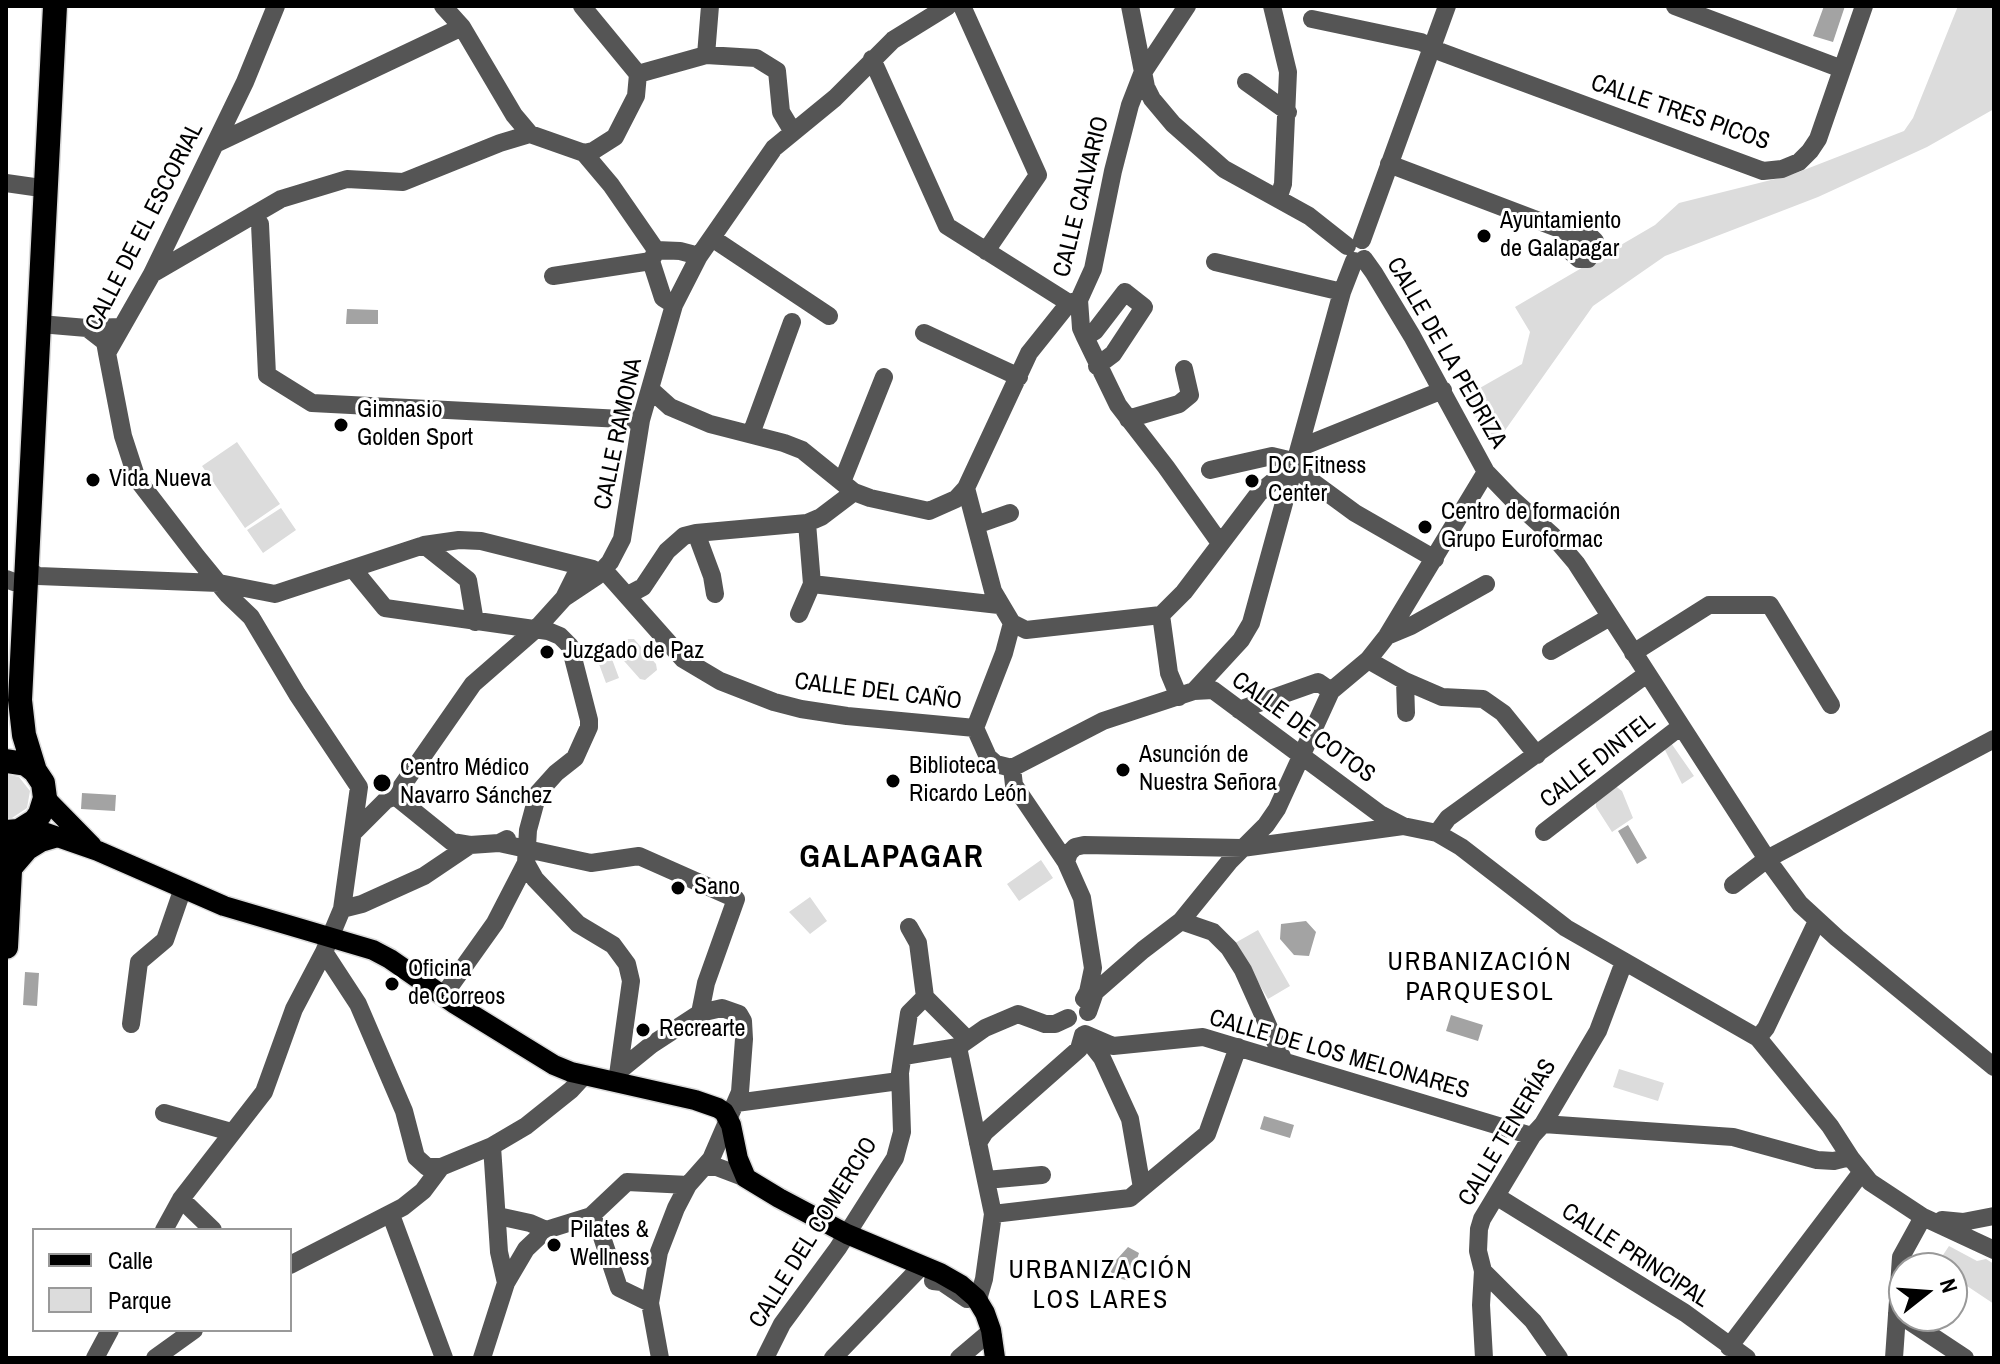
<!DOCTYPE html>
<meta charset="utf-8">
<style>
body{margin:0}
#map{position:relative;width:2000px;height:1364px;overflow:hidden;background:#fff;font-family:"Archivo Narrow",sans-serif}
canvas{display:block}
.frame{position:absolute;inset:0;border:8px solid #000;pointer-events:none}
.legend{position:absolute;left:32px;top:1228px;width:260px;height:104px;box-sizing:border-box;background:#fff;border:2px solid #999;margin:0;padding:10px 14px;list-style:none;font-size:24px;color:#000}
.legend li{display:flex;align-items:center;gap:16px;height:40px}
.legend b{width:40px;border:2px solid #999}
.north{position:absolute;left:1888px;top:1252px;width:80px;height:80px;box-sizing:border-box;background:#fff;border:2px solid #999;border-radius:50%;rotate:73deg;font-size:22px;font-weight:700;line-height:32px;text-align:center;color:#000}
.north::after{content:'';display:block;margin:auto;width:28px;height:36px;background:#000;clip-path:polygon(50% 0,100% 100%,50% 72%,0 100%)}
</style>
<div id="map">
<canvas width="2000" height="1364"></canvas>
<div class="frame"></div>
<ul class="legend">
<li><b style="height:10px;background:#000"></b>Calle</li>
<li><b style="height:22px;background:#dcdcdc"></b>Parque</li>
</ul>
<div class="north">N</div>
</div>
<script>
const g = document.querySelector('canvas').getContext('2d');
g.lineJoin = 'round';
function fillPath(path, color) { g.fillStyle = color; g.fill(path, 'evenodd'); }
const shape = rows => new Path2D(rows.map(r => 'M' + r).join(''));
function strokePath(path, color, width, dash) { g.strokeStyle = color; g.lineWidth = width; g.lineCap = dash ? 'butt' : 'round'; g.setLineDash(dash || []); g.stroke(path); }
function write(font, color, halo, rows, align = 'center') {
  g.font = font + ' "Archivo Narrow",sans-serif'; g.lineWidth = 6; g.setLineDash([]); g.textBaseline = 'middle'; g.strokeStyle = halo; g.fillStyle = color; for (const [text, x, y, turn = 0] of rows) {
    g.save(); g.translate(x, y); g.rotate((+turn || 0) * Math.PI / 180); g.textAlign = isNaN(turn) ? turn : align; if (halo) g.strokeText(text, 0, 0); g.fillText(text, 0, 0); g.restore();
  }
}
const green = shape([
 [1958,6,1994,6,1994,109,1927,147,1818,197,1665,256,1593,306,1496,443,1476,418,1464,397,1522,364,1530,332,1515,307,1655,225,1679,203,1791,175,1904,131,1913,118],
 [237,442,280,504,245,528,202,466],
 [281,508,296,530,263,553,247,530],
 [628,639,634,639,656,664,657,670,645,680,640,679,617,653,617,648],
 [606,643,619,678,606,683,593,648],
 [1671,743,1694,776,1682,784,1663,746],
 [6,774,19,777,30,791,27,808,12,818,6,818],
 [1614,785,1622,791,1633,818,1612,832,1596,807,1596,801],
 [1041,860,1053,878,1019,901,1007,884],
 [810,897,827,921,810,934,789,912],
 [1258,930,1290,986,1268,999,1235,943],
 [1619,1069,1664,1083,1658,1101,1613,1087],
 [1949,1246,1977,1261,1986,1259,1994,1264,1994,1304,1952,1276,1952,1268,1944,1268,1937,1264]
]);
const water = shape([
 [1824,6,1845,6,1833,42,1813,36],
 [347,309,378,310,378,324,346,324],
 [82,793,116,795,115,811,81,809],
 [1628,825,1647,858,1637,864,1618,831],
 [1306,921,1316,932,1309,956,1294,955,1280,939,1281,924],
 [25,972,39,973,37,1006,23,1005],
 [1451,1015,1483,1025,1478,1041,1446,1031],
 [1264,1116,1294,1125,1290,1138,1260,1129],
 [1128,1247,1139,1253,1130,1281,1117,1278,1108,1269]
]);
const minor = shape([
 [443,6,462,27,514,115,530,134,584,153,611,185,656,250],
 [582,6,638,74],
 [962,6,1038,175,986,251],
 [1130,6,1146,87,1152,99,1173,124,1224,169,1309,216,1347,246],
 [1272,6,1288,72,1283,184,1278,199],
 [1675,6,1842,69],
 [1312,19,1421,42,1441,52,1763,171,1782,169,1799,162,1810,151,1818,139,1864,6],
 [706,55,710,6],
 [872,59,947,226,1069,303],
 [638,74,706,55,756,58,777,71,781,112,793,132],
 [1246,82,1288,112],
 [215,144,462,27],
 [584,153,593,151,615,137,636,96,638,74],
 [1389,164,1576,235,1587,233,1595,241,1596,246,1588,259,1579,259,1571,252,1570,242,1576,235],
 [6,183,34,187],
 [253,215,260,224,267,375,312,403,641,420],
 [712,238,829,316],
 [1362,240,1447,6],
 [656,250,680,251,699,256],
 [655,253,651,261,663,298,674,305],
 [1364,259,1374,273,1412,336,1486,472,1512,499,1553,536,1576,563,1767,859,1800,904,1837,938,1994,1067],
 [1215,262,1342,292],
 [152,274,281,199,347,179,403,182,500,143,530,134],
 [553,276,651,261],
 [1079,300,1081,328,1085,337,1118,405,1166,467,1220,543],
 [40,324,87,328],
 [924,333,1019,377],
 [1085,337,1095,331,1125,292,1144,307,1113,354,1097,366],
 [107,353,105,342,87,328,122,327],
 [650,389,670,407,710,424,784,443,802,450,854,492,870,498,929,511,956,499,966,488,1029,353,1069,303,1079,300,1093,269,1113,171,1130,105,1142,74,1187,6],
 [1128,419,1179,404,1190,395,1184,369],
 [751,434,792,322],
 [1299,448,1443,390],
 [1295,469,1355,513,1435,559],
 [1210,470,1272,456,1297,462],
 [842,482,884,377],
 [966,488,993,591,1012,623,1004,653,975,728],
 [976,525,1010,513],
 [696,533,712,576,715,594],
 [424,545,468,580,475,622],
 [583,568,575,576,564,598,597,576,610,562,622,539,641,420,674,305,699,256,774,148,835,98,893,40,948,6],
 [26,569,38,576,219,583,275,594,424,545,459,540,481,541,593,569],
 [353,569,385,608,548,631,560,636,570,646,589,720,589,727,575,758,556,773,538,793,528,830,526,863,495,923,443,996],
 [604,570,683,659,720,681,774,702,801,709,847,716,975,728],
 [6,579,14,582],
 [812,584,999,605],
 [628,595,643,587,667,551,684,536,696,533,807,523,821,517,854,492],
 [799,614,812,584,807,523],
 [1161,615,1169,673,1179,697],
 [1012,623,1026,630,1161,615,1184,592,1259,493,1297,462],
 [1387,636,1411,626,1486,584],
 [1551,651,1610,617],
 [1633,653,1709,605,1770,605,1831,705],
 [1368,660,1405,681,1442,697,1483,699,1503,713,1537,755],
 [1405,681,1406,713],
 [1194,691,1213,690,1380,814,1403,826,1437,833,1461,847,1566,928,1758,1038,1830,1126,1850,1157,1870,1182,1923,1217,1994,1250],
 [1239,710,1318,682,1331,691],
 [975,728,988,757,996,764,1012,768],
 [1012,768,1103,721,1194,691,1241,640,1251,623,1342,292,1354,261],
 [1012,768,1014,785,1066,862,1082,898,1093,968,1088,992,1084,999],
 [395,796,452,842,470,845],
 [354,832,386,800,395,796,473,684,536,629,564,598],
 [1544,832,1680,727],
 [1437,833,1448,818,1647,674],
 [499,843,591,863,639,856,736,899,706,983,700,1013],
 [1066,862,1069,853,1075,847,1084,845,1242,848,1403,826],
 [526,863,535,879,578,924,613,945,627,964,631,981,618,1075],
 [1733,885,1767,859,1994,739],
 [342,909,362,904,424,876,470,845,499,843,507,839],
 [1181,921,1213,932,1229,948,1243,970,1283,1059],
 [909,927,918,943,925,997,968,1040],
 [324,952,358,1004,404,1111,416,1157,427,1167,441,1167],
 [1088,1012,1095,992,1143,950,1181,921,1229,862,1266,825,1277,809,1331,691,1368,660,1387,636,1486,472],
 [131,1024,139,962,165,940,183,888],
 [1085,1034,1113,1046,1203,1037,1532,1136],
 [1084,1035,1102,1058,1130,1119,1142,1188],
 [1758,1038,1766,1028,1817,921],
 [904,1056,958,1047,985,1028,1018,1014,1045,1024,1055,1024,1068,1018],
 [619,1071,651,1045,700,1013,722,1008,739,1014,743,1021,744,1039,740,1092,711,1159,688,1185,676,1208,659,1252,650,1303,660,1358],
 [736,1103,899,1081],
 [164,1113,231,1132],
 [1543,1124,1733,1137,1817,1160,1834,1161,1850,1157],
 [978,1143,985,1132,1079,1049,1083,1035],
 [706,1167,717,1167,746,1178],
 [986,1180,1042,1175],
 [1496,1196,1685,1313,1747,1358],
 [181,1199,213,1230],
 [993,1214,1130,1198,1207,1134,1238,1047],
 [391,1215,444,1358],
 [498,1216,530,1223,546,1230,591,1216,627,1182,688,1185],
 [591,1216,600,1231,619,1288,650,1303],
 [1942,1220,1963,1222,1994,1216],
 [164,1230,181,1199,264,1092,294,1009,324,952,342,909,359,787,297,694,251,617,228,595,197,557,137,479,123,436,107,353,152,274,245,82,276,6],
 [290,1265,403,1207,423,1191,441,1167,492,1146,526,1126,571,1090,583,1077],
 [1483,1271,1481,1305,1484,1358],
 [933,1281,942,1282,967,1299,979,1296,984,1279,993,1214,958,1047],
 [506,1283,526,1249,546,1230],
 [1897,1313,1965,1358],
 [1729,1347,1861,1173],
 [95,1358,110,1330],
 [155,1358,194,1330],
 [482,1358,506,1283,499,1252,492,1146],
 [765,1358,782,1324,838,1248,895,1158,902,1132,900,1073,909,1013,925,997],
 [833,1358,917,1271],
 [959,1358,985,1336,993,1337],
 [1559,1358,1533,1321,1483,1271,1478,1251,1479,1229,1482,1219,1532,1136,1543,1124,1598,1031,1624,962],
 [1894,1358,1901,1257,1923,1217]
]);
const major = shape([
 [45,798,92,846],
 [29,827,98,851,224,906,373,950,390,959,455,1004,554,1065,571,1072,695,1100,718,1108,724,1112,731,1125,738,1159,746,1178,779,1198,847,1234,940,1273,961,1285,976,1298,985,1313,991,1330,995,1358],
 [10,871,28,850,41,842,58,837]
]);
const highway = shape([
 [6,761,26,764,35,771,43,783,45,798,40,814,35,821,19,831,6,832],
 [35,771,24,735,20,700,55,6],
 [6,947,10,871,19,831]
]);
const markers = [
 [1484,236,8,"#000"],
 [341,425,8,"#000"],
 [93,480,8,"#000"],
 [1252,481,8,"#000"],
 [1425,527,8,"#000"],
 [547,652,8,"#000"],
 [1123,770,8,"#000"],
 [893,781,8,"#000"],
 [382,783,10,"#000"],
 [678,888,8,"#000"],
 [392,984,8,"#000"],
 [643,1030,8,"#000"],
 [554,1245,8,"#000"]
];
const streetNames = [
 ["CALLE TRES PICOS",1680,113,19],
 ["CALLE CALVARIO",1082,197,-76],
 ["CALLE DE EL ESCORIAL",145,227,-63],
 ["CALLE DE LA PEDRIZA",1446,353,60],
 ["CALLE RAMONA",619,434,-78],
 ["CALLE DEL CAÑO",878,692,7],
 ["CALLE DE COTOS",1303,728,36],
 ["CALLE DINTEL",1598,761,-38],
 ["CALLE DE LOS MELONARES",1339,1055,16],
 ["CALLE TENERÍAS",1508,1133,-59],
 ["CALLE DEL COMERCIO",814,1233,-58],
 ["CALLE PRINCIPAL",1635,1256,33]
];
const poiNames = [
 ["Ayuntamiento",1500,222],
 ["de Galapagar",1500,250],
 ["Gimnasio",357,411],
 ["Golden Sport",357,439],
 ["DC Fitness",1268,467],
 ["Center",1268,495],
 ["Vida Nueva",109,480],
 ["Centro de formación",1441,513],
 ["Grupo Euroformac",1441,541],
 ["Juzgado de Paz",563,652],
 ["Asunción de",1139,756],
 ["Nuestra Señora",1139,784],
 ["Biblioteca",909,767],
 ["Ricardo León",909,795],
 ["Centro Médico",400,769],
 ["Navarro Sánchez",400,797],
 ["Sano",694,888],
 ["Oficina",408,970],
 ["de Correos",408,998],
 ["Recrearte",659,1030],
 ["Pilates &",570,1231],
 ["Wellness",570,1259]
];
const neighbourhoodNames = [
 ["URBANIZACIÓN",1480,963],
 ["PARQUESOL",1480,993],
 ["URBANIZACIÓN",1101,1271],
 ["LOS LARES",1101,1301]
];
const districtNames = [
 ["GALAPAGAR",892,858]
];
fillPath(green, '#dcdcdc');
fillPath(water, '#a3a3a3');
strokePath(major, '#dbdbdb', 23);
strokePath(highway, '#dbdbdb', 27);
strokePath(minor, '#555', 18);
strokePath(major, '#000', 20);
strokePath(highway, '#000', 24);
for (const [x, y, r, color] of markers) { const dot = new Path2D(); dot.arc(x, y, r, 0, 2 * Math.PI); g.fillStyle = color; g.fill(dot); strokePath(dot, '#fff', 3); }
write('24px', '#000', '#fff', streetNames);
write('24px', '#000', '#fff', poiNames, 'left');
g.letterSpacing = '2px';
write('26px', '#000', '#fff', neighbourhoodNames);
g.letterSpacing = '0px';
g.letterSpacing = '2px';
write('bold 32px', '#000', '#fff', districtNames);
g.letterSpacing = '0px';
</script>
